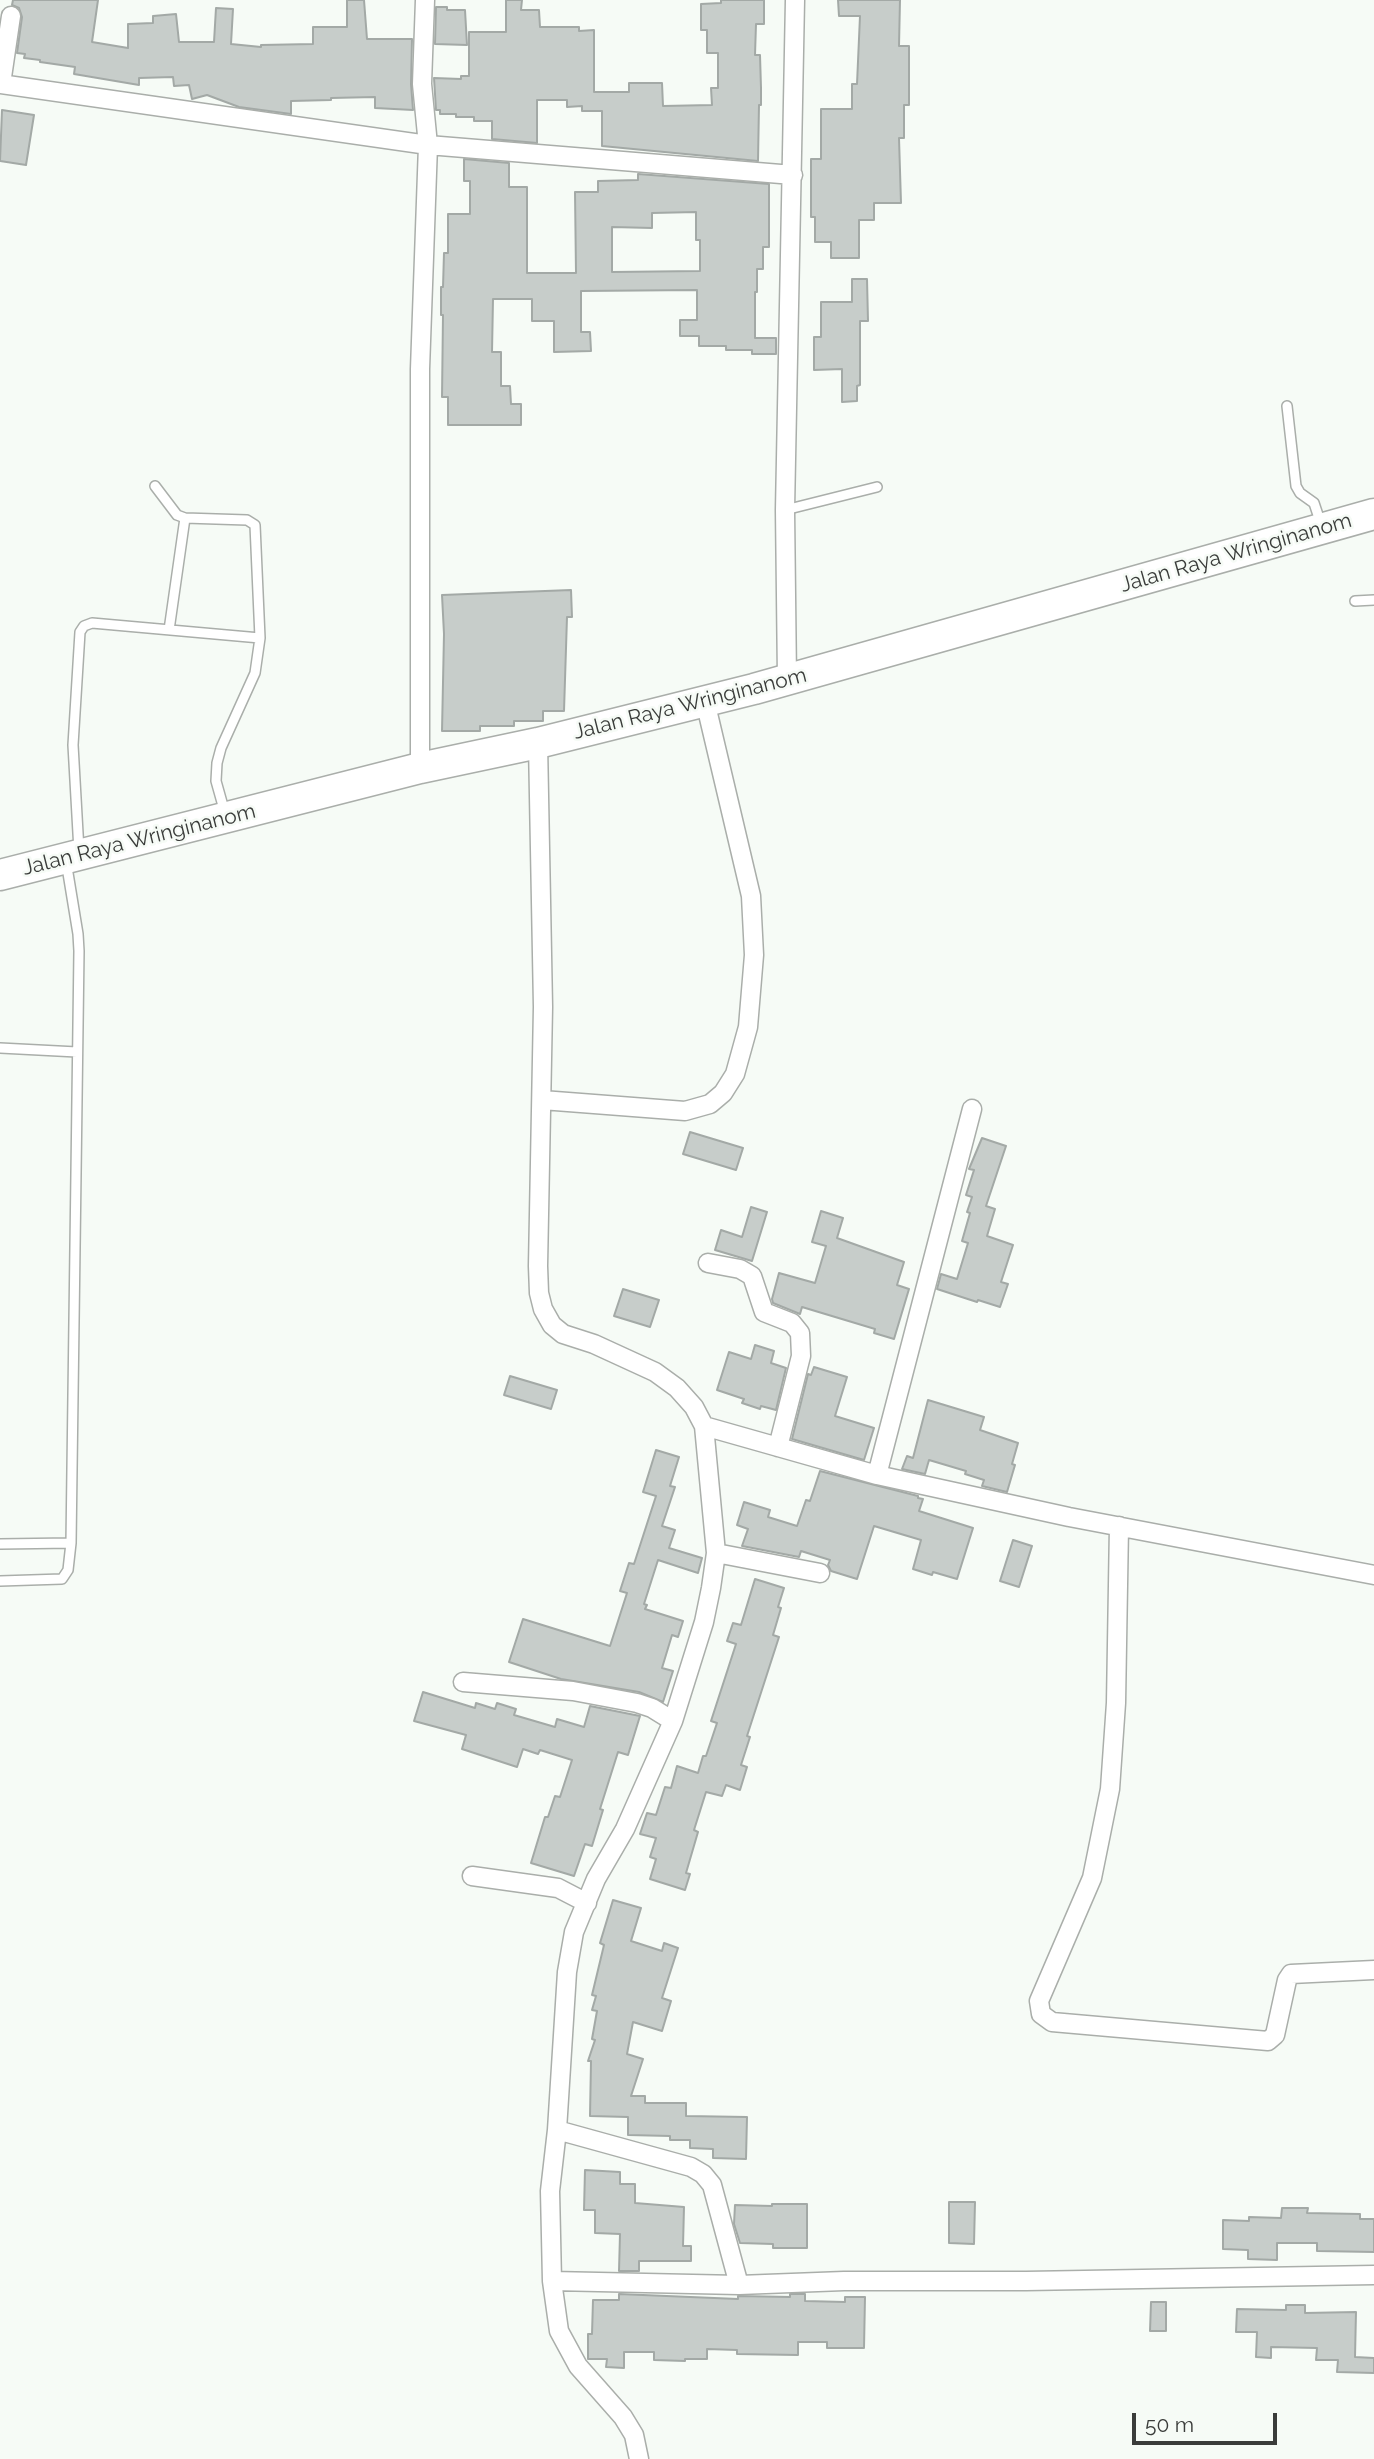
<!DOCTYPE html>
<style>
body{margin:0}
#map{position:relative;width:1374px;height:2459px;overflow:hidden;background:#f6fbf6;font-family:Raleway,sans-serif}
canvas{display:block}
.scale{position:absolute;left:1132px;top:2413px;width:145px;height:32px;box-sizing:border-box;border:4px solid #3a3c3a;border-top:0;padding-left:9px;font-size:21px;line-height:24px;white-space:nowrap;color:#3a3c3a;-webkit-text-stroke:5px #f6fbf6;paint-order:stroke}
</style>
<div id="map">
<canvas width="1374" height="2459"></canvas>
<div class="scale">50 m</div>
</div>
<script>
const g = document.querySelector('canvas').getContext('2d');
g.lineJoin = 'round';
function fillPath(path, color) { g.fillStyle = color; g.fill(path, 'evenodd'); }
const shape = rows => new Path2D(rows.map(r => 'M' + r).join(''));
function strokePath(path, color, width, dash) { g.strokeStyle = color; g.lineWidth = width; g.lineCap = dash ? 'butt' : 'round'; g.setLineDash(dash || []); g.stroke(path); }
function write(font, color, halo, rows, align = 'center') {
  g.font = font + ' Raleway,sans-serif'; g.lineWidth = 5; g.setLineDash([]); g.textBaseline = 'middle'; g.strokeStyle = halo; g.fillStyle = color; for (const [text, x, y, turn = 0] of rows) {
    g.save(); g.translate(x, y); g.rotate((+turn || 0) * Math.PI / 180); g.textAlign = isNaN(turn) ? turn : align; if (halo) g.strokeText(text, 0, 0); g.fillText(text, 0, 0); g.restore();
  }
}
const building = shape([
 [13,0,98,0,92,42,128,48,128,24,153,23,153,16,176,14,179,42,214,42,216,8,233,9,231,44,261,47,261,45,313,44,313,27,347,27,347,0,364,0,367,39,412,39,411,84,413,110,375,108,375,97,331,98,331,100,291,101,291,114,239,107,207,95,192,99,189,85,174,86,173,77,139,78,139,85,74,74,75,67,40,62,40,60,24,58,25,54,17,53,22,17,19,8,12,5,13,0],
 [506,0,522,0,521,10,539,10,540,27,579,27,579,31,594,30,594,92,629,92,629,83,662,83,663,106,712,105,711,88,718,88,718,53,707,53,707,30,701,30,701,4,721,3,721,0,764,0,764,24,756,24,755,55,760,55,761,88,761,105,759,105,758,161,602,146,602,111,582,111,582,106,567,107,567,100,537,100,537,143,492,139,492,121,474,121,474,117,456,117,456,114,440,114,440,110,436,110,434,78,461,79,461,76,469,76,469,32,506,32,506,0],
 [838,0,900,0,899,46,909,46,909,105,904,105,904,138,899,138,901,203,874,203,874,220,859,220,859,258,831,258,831,242,815,242,815,217,811,217,811,159,821,159,821,109,852,109,852,84,857,84,860,16,839,16,838,0],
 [436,7,447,7,447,10,465,10,467,45,435,44,436,7],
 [2,110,34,115,26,165,0,161,2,110],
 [464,159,509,163,509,187,527,187,527,273,576,273,575,192,598,192,598,181,638,180,638,174,769,184,769,247,763,247,763,269,757,269,757,292,755,292,755,338,776,338,776,354,752,354,752,350,726,350,726,346,699,346,699,336,680,336,680,320,697,320,697,290,581,291,581,332,590,332,591,351,554,352,554,321,532,321,532,299,493,299,492,352,501,352,501,386,510,386,511,404,521,404,521,425,448,425,448,397,442,397,443,315,441,315,441,287,443,287,444,253,448,253,448,214,470,214,470,181,464,181,464,159],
 [696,212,696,240,700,240,700,271,612,272,612,227,652,228,652,213,696,212],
 [852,279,867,279,868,321,860,321,860,385,857,386,857,401,842,402,842,369,814,370,814,337,821,337,821,302,852,302,852,279],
 [571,590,572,617,567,617,564,711,543,711,543,721,514,721,514,726,480,726,480,731,442,731,444,634,442,595,571,590],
 [690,1132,743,1148,736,1170,683,1154,690,1132],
 [982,1138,1006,1146,986,1206,995,1209,987,1236,1013,1245,1001,1282,1008,1284,1000,1307,978,1300,977,1302,937,1289,941,1274,957,1279,968,1243,962,1241,970,1213,967,1212,972,1197,966,1195,974,1170,969,1169,982,1138],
 [751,1207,767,1212,752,1261,715,1250,721,1230,742,1237,751,1207],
 [821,1211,843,1218,837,1238,904,1262,897,1285,909,1289,894,1339,874,1333,875,1329,802,1307,800,1314,773,1303,772,1299,779,1273,815,1283,826,1246,812,1242,821,1211],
 [623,1289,659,1300,650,1327,614,1316,623,1289],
 [755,1345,774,1351,771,1363,786,1368,776,1410,761,1406,760,1409,742,1403,744,1399,717,1390,729,1352,751,1359,755,1345],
 [814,1367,847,1377,835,1416,874,1428,864,1460,792,1439,808,1374,811,1375,814,1367],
 [510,1376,557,1390,551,1409,504,1395,510,1376],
 [928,1400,984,1417,980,1430,1018,1443,1012,1464,1015,1465,1007,1492,982,1486,984,1480,965,1474,966,1471,929,1460,925,1474,902,1469,907,1456,913,1458,928,1400],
 [656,1450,679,1457,670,1486,675,1487,662,1526,675,1530,669,1548,702,1558,698,1573,658,1560,644,1604,647,1605,645,1609,683,1621,678,1637,672,1635,662,1668,673,1671,663,1702,639,1692,561,1679,509,1662,523,1619,610,1646,627,1593,620,1591,629,1563,634,1564,656,1496,643,1492,656,1450],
 [820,1471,918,1496,918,1498,923,1499,919,1511,973,1528,957,1579,933,1572,932,1575,913,1569,921,1540,874,1526,857,1579,831,1571,828,1565,830,1560,801,1551,799,1557,742,1546,748,1529,737,1525,744,1502,770,1510,768,1517,797,1526,806,1500,810,1501,820,1471],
 [1013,1540,1032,1546,1019,1587,1000,1581,1013,1540],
 [755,1579,784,1588,778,1607,781,1608,773,1635,779,1637,747,1736,750,1737,741,1765,747,1767,740,1790,726,1785,722,1796,706,1792,694,1830,698,1832,686,1873,690,1874,685,1890,650,1879,656,1859,650,1857,656,1838,640,1834,647,1813,656,1815,665,1787,671,1788,677,1766,698,1773,703,1756,706,1756,717,1723,711,1721,736,1644,727,1641,733,1623,741,1625,755,1579],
 [423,1692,475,1708,476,1703,495,1709,497,1703,516,1709,514,1715,555,1727,557,1719,584,1727,590,1706,640,1716,628,1755,618,1752,600,1809,603,1810,592,1846,585,1844,574,1876,531,1863,545,1817,548,1817,555,1796,560,1797,572,1760,540,1750,538,1754,523,1749,517,1767,462,1749,466,1735,414,1721,423,1692],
 [613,1900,641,1908,631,1941,662,1951,664,1943,678,1948,662,1998,671,2001,662,2031,633,2022,627,2054,643,2059,631,2096,645,2096,645,2103,686,2103,686,2116,747,2117,746,2159,713,2158,713,2149,690,2148,690,2140,670,2140,670,2136,628,2135,628,2117,590,2116,591,2061,588,2061,595,2040,592,2039,597,2011,592,2010,596,1996,592,1995,604,1945,600,1943,613,1900],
 [585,2170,620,2172,620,2184,635,2184,635,2203,684,2207,683,2246,691,2246,691,2261,639,2261,639,2271,619,2271,620,2234,595,2233,595,2210,584,2210,585,2170],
 [949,2202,975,2202,974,2244,949,2243,949,2202],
 [772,2204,807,2204,807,2248,773,2248,773,2244,740,2243,734,2224,735,2205,772,2206,772,2204],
 [1282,2208,1308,2208,1307,2213,1360,2214,1360,2219,1374,2219,1374,2252,1317,2251,1317,2243,1277,2243,1277,2260,1248,2259,1248,2250,1223,2249,1223,2220,1249,2221,1249,2217,1281,2218,1282,2208],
 [619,2294,738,2299,738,2296,790,2297,790,2294,805,2294,805,2301,845,2302,845,2297,865,2297,864,2348,827,2348,827,2342,798,2342,798,2355,737,2354,737,2350,707,2349,707,2359,685,2359,685,2361,654,2360,654,2352,624,2352,624,2368,606,2367,607,2359,588,2359,588,2334,592,2334,593,2300,619,2300,619,2294],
 [1151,2302,1166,2302,1166,2331,1150,2331,1151,2302],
 [1286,2305,1305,2305,1305,2313,1356,2312,1355,2357,1374,2358,1374,2373,1337,2372,1338,2360,1316,2360,1317,2348,1271,2347,1271,2358,1256,2357,1257,2332,1236,2332,1237,2309,1286,2310,1286,2305]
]);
const service = shape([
 [1287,406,1296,486,1300,493,1314,503,1321,524],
 [155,486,177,515,185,518,247,520,255,525,260,638,255,673,221,748,217,763,216,781,225,813],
 [785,510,877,487],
 [1355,601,1374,600],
 [169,630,185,518],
 [79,851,73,745,80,632,84,626,92,623,260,638],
 [0,1048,77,1052],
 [0,1544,71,1543,79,951,78,934,66,861],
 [0,1581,62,1579,68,1570,71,1543]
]);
const minor = shape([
 [425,0,422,84,428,145,793,175],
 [0,84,428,145,420,369,420,768],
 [1,84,11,16],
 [787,680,785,510,795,0],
 [538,743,543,1007,538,1266,539,1293,543,1309,552,1325,563,1334,594,1344,655,1372,677,1388,694,1407,704,1426,716,1553,711,1588,704,1622,673,1721,625,1829,596,1879,574,1932,567,1972,557,2130,550,2191,552,2281,559,2331,578,2366,623,2417,634,2435,639,2459],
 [542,1100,685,1111,710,1104,723,1093,735,1074,748,1027,754,955,751,896,705,701],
 [708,1263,740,1269,752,1276,764,1312,792,1323,800,1333,801,1356,778,1447],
 [704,1426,877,1475,1069,1517,1374,1575],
 [877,1475,972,1109],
 [1119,1526,1116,1703,1110,1789,1092,1878,1039,2001,1041,2014,1052,2022,1268,2041,1275,2035,1287,1980,1291,1974,1374,1970],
 [716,1553,820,1573],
 [463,1682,573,1691,637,1703,652,1708,673,1721],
 [472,1876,558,1888,587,1903],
 [557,2130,691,2167,703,2174,712,2185,739,2285],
 [552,2281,739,2285,844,2281,1026,2281,1374,2275]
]);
const primary = shape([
 [0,875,420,768,538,743,754,689,1374,514]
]);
const streetNames = [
 ["Jalan Raya Wringinanom",1236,553,-16],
 ["Jalan Raya Wringinanom",690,704,-14],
 ["Jalan Raya Wringinanom",139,840,-14]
];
fillPath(building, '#c7cdca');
strokePath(building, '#a3a9a6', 2);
strokePath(service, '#aaaeaa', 12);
strokePath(minor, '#aaaeaa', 21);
strokePath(primary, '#aaaeaa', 33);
strokePath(service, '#fff', 9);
strokePath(minor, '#fff', 18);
strokePath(primary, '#fff', 30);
write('21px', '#3a3c3a', '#f6fbf6', streetNames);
</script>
